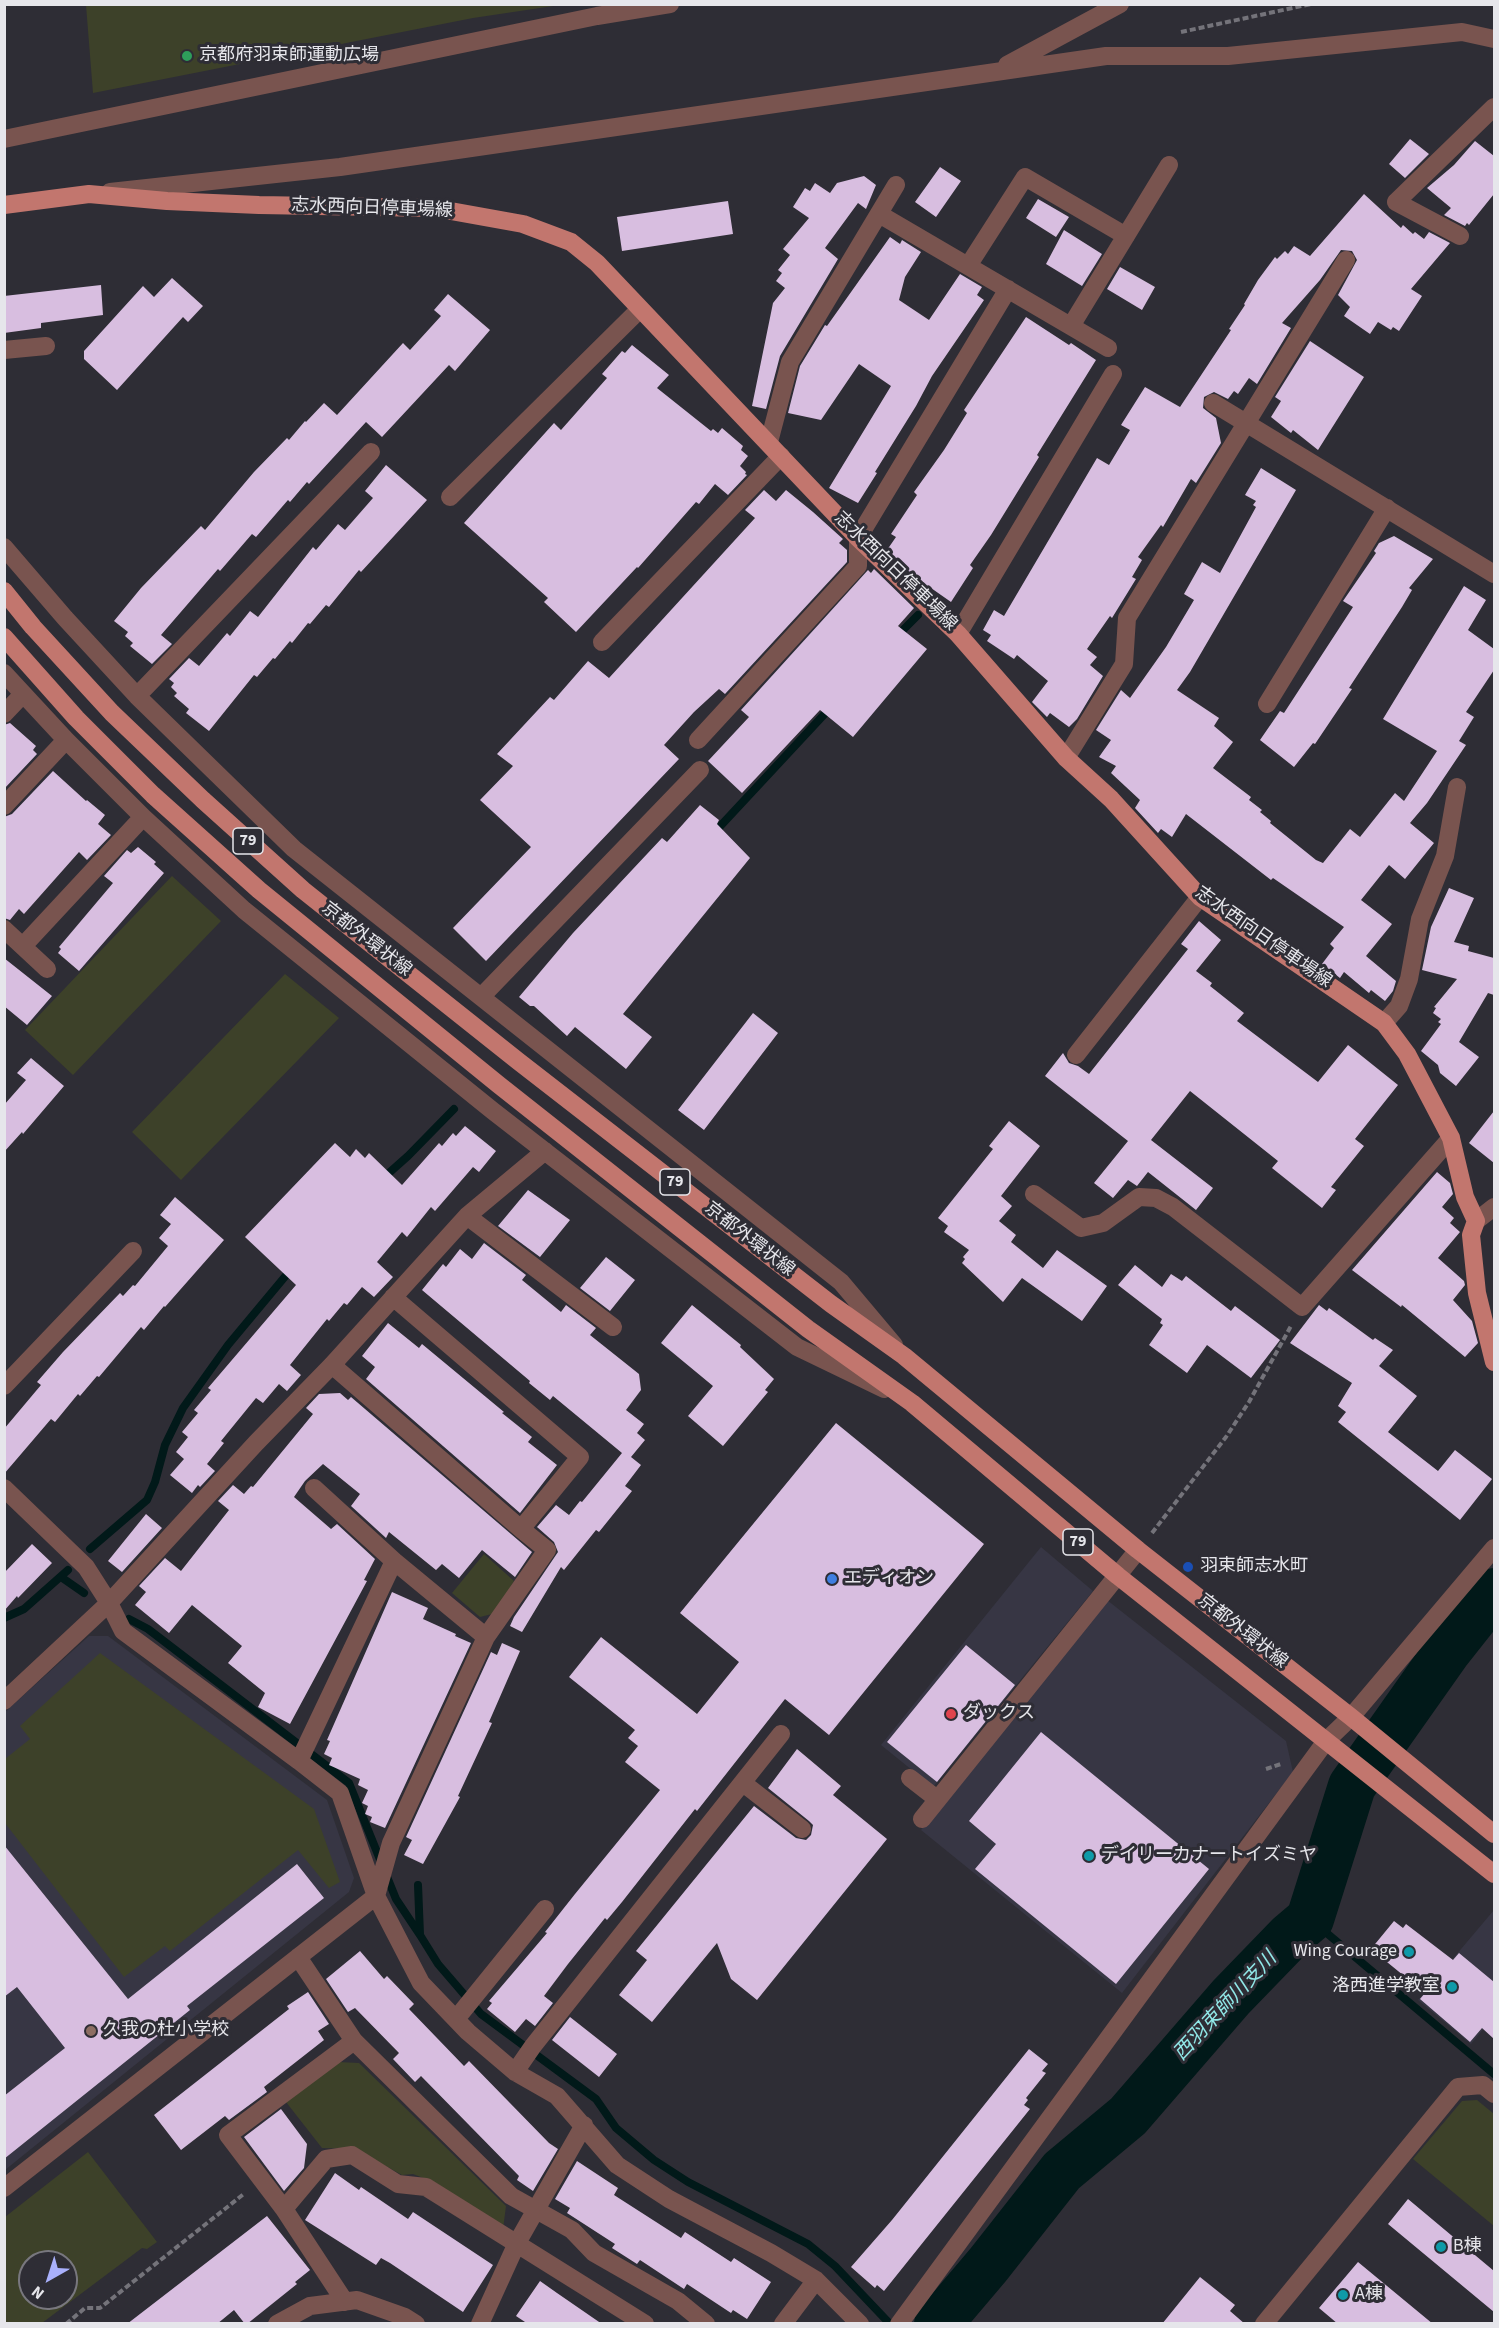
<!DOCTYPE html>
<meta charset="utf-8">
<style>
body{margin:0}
#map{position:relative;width:1499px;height:2328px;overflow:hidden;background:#2e2d35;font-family:"Source Sans 3",sans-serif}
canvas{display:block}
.frame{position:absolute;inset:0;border:6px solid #e6e6eb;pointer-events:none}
.north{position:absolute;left:18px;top:2250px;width:60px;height:60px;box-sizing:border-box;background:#2e2d35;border:2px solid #78777e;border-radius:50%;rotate:219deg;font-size:16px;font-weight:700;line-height:24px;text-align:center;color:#e6e6eb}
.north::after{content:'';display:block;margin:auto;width:21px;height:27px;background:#a9b0fc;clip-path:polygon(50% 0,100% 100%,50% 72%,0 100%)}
</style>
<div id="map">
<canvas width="1499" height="2328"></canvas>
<div class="frame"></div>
<div class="north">N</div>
</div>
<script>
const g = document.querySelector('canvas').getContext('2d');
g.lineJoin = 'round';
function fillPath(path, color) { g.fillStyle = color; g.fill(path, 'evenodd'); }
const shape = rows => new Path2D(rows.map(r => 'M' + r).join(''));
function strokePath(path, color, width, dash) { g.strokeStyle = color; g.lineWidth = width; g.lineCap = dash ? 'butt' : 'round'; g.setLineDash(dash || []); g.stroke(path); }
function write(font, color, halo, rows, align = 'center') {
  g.font = font + ' "Source Sans 3","Noto Sans JP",sans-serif'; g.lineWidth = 6; g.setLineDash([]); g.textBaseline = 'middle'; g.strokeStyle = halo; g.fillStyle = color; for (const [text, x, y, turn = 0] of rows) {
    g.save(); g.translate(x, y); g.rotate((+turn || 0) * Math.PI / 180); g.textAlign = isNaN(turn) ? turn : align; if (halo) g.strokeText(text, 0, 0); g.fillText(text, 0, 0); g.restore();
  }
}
const built = shape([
 [1041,1547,1093,1591,933,1787,881,1745],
 [1107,1600,1286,1741,1293,1772,1122,1993,921,1830],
 [89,1636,108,1636,327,1800,354,1878,349,1892,5,2170,5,1712],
 [1494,1910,1494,2016,1471,2044,1418,2000]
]);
const green = shape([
 [86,5,86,4,560,5,473,18,93,93],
 [172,876,221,921,73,1075,25,1030],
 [285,974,339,1018,181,1180,132,1132],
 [484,1554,514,1581,496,1613,480,1617,452,1593],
 [100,1653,314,1809,340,1882,329,1888,298,1850,170,1951,165,1946,124,1977,5,1823,5,1759,30,1739,20,1726],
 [338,2062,359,2063,506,2206,503,2229,436,2183,413,2174,402,2175,355,2149,322,2148,286,2102],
 [1477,2100,1494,2114,1494,2226,1413,2159,1462,2101],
 [88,2152,157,2242,147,2249,142,2248,42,2323,5,2323,5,2217],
 [30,2262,66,2262,66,2298,30,2298]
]);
const stream = shape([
 [896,637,918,615],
 [712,835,832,706],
 [381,1180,408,1156,454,1109],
 [90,1549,147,1500,155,1482,165,1445,183,1408,228,1345,293,1267],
 [61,1577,84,1593],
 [4,1618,24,1609,68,1570],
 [129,1619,148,1629,349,1783,396,1899,420,1935],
 [418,1885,420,1935,438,1964,481,2014,596,2099,616,2128,654,2160,688,2182,808,2244,835,2266,890,2324],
 [1310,1919,1494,2074]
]);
const river = shape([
 [938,2324,988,2265,1062,2171,1128,2116,1231,1997,1290,1936,1310,1919,1352,1786,1448,1650,1494,1592]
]);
const building = shape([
 [1410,139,1429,154,1405,178,1389,164],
 [1475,141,1494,156,1494,194,1469,225,1467,223,1465,226,1444,215,1451,208,1427,188,1454,165],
 [940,167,961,181,936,217,915,202],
 [864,176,876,185,866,209,858,203,825,248,838,259,780,356,766,409,752,406,773,303,785,288,776,281,782,273,778,270,790,255,783,249,809,218,793,207,805,188,810,191,815,183,830,193,837,183],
 [1364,194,1401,228,1403,225,1413,234,1415,232,1424,239,1429,232,1450,243,1411,289,1422,296,1399,331,1393,327,1391,330,1378,322,1370,334,1344,316,1350,307,1338,295,1357,260,1352,251,1341,250,1320,280,1282,323,1291,328,1257,384,1249,378,1238,394,1234,391,1228,399,1214,392,1204,397,1203,408,1216,418,1221,443,1196,483,1191,479,1163,527,1161,525,1138,557,1142,560,1132,577,1136,579,1112,618,1110,616,1087,649,1097,657,1090,665,1103,676,1077,719,1069,727,1050,713,1047,717,1032,702,1048,681,1017,655,1014,659,987,641,991,635,983,630,994,610,1004,616,1097,458,1109,465,1130,430,1121,425,1145,387,1180,407,1231,330,1229,329,1245,305,1244,304,1258,280,1275,257,1277,259,1285,251,1288,254,1294,246,1310,256],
 [1038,199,1069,217,1056,237,1026,218],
 [728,201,733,234,622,251,617,217],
 [1064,230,1102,254,1082,286,1046,264],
 [890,237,900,244,902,240,921,252,905,277,899,300,929,320,960,274,982,287,977,295,984,300,932,376,916,406,875,472,877,473,858,503,829,488,891,386,859,364,821,420,788,413,800,366,825,325,827,326],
 [1120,267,1155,287,1142,310,1107,289],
 [172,278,203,306,188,322,183,317,117,390,84,359,84,351,143,286,154,297],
 [101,285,103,315,41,323,41,328,4,333,4,296],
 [448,294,490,330,455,371,449,365,382,437,366,422,309,484,307,482,290,502,288,500,256,537,252,534,220,571,218,569,161,635,172,644,152,664,130,646,133,643,125,636,128,632,114,621,141,588,201,526,205,530,254,472,287,438,289,440,305,421,306,422,324,403,337,415,403,343,410,350,441,316,434,310],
 [1026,317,1069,345,1071,343,1096,360,1037,455,1039,457,991,535,970,565,973,568,951,602,931,588,929,591,887,550,896,537,891,534,917,495,914,492,944,450,967,413,964,410],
 [1310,341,1364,377,1318,450,1293,430,1291,433,1271,417,1281,401,1275,397],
 [632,345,669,375,657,388,711,431,713,429,718,433,722,428,743,446,741,450,748,456,740,466,746,472,745,474,747,475,728,495,715,484,699,504,696,502,638,568,637,567,576,632,544,602,548,598,464,523,554,423,561,430,607,378,602,374,622,351,625,353],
 [386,465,427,500,361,572,359,570,329,607,326,605,310,624,308,623,292,643,290,641,275,659,273,658,257,677,254,675,209,731,186,713,189,709,174,696,177,693,171,687,174,683,169,679,189,658,199,666,227,633,230,636,250,611,258,617,313,547,316,550,338,524,345,530,373,498,365,491],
 [1261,468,1296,490,1190,672,1177,690,1219,718,1214,726,1233,742,1213,768,1251,797,1249,800,1262,810,1260,812,1271,821,1270,823,1316,860,1323,863,1350,829,1360,837,1395,793,1404,801,1437,751,1383,719,1464,586,1486,600,1468,630,1494,649,1494,670,1466,712,1474,717,1459,741,1466,745,1427,803,1410,823,1434,843,1405,879,1389,865,1361,900,1392,924,1366,956,1396,981,1393,991,1385,1001,1371,990,1369,993,1344,972,1340,978,1322,964,1334,948,1330,944,1344,927,1273,878,1271,880,1186,814,1172,837,1161,829,1158,833,1135,808,1140,800,1111,773,1116,766,1099,757,1111,740,1096,730,1121,690,1130,698,1166,647,1194,600,1184,594,1202,562,1220,573,1256,507,1253,505,1256,501,1245,495],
 [764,490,776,501,786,490,813,512,843,539,839,543,847,550,847,562,725,694,719,689,694,712,664,745,679,759,486,961,453,928,531,847,480,800,513,766,497,754,550,697,554,700,588,661,609,678,755,518,745,510],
 [1394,536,1433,559,1409,588,1412,590,1402,607,1349,688,1352,689,1315,744,1313,743,1294,767,1260,740,1280,711,1284,713,1353,607,1343,601,1376,553,1374,551,1379,543],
 [874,569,914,608,898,626,927,649,853,737,820,710,742,793,708,761,749,717,741,710,868,570,871,573],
 [10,723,36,746,33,750,37,754,4,789,4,725],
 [53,771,86,801,87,800,105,815,98,824,111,835,87,860,79,852,24,914,19,909,10,920,4,918,4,817,12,814],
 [700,805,719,820,717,824,750,858,623,1014,652,1037,626,1069,575,1027,567,1036,534,1006,530,1006,519,997,573,933,662,838,667,842],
 [138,847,156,862,154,864,164,873,79,971,58,953,61,949,59,947,113,883,104,876,127,850,131,853],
 [1449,888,1474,898,1454,942,1469,946,1468,951,1494,958,1494,995,1488,993,1459,1042,1479,1057,1456,1086,1440,1073,1438,1065,1421,1051,1441,1024,1438,1022,1441,1019,1433,1013,1436,1008,1434,1007,1457,979,1422,970,1431,927],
 [1199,921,1221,940,1196,971,1212,983,1210,986,1244,1013,1237,1021,1318,1082,1348,1045,1398,1085,1355,1139,1364,1146,1331,1187,1336,1190,1322,1208,1272,1168,1278,1161,1190,1091,1151,1140,1213,1188,1196,1210,1148,1172,1137,1186,1128,1180,1113,1198,1094,1183,1128,1141,1045,1076,1063,1053,1069,1063,1078,1066,1089,1074,1188,949,1181,944],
 [4,958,52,996,27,1025,4,1006],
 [753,1013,778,1033,704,1130,678,1110],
 [31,1058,64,1086,23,1134,22,1132,4,1152,4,1105,26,1080,17,1073],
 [1494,1111,1494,1163,1469,1143],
 [1009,1121,1040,1146,1001,1196,1012,1206,999,1221,1016,1235,1011,1242,1043,1268,1057,1250,1107,1286,1082,1321,1022,1278,1003,1302,962,1263,965,1259,963,1257,969,1250,944,1232,948,1226,938,1218,993,1149,989,1146],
 [465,1126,496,1151,479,1172,473,1167,435,1211,431,1207,407,1237,402,1232,377,1262,393,1277,374,1297,362,1287,347,1305,344,1303,329,1321,327,1319,290,1365,301,1375,287,1391,279,1384,263,1403,256,1398,221,1441,224,1443,207,1464,215,1471,200,1487,198,1485,192,1493,170,1475,184,1459,176,1452,188,1437,182,1432,198,1413,194,1410,211,1390,208,1388,296,1285,245,1237,335,1143,350,1157,356,1149,365,1158,369,1153,402,1185,439,1143,442,1146,453,1133,456,1136],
 [1437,1172,1450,1183,1453,1194,1442,1207,1454,1218,1450,1223,1460,1232,1438,1258,1464,1281,1465,1285,1453,1300,1472,1321,1478,1343,1465,1357,1402,1305,1401,1307,1352,1270],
 [528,1190,570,1220,540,1257,498,1226],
 [175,1197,224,1240,165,1307,164,1306,144,1330,141,1327,99,1377,97,1376,80,1396,78,1394,55,1422,51,1419,4,1474,4,1429,41,1385,37,1382,63,1352,120,1293,123,1296,133,1285,135,1286,168,1246,159,1238,171,1224,160,1215],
 [484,1243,526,1275,522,1280,561,1312,566,1305,596,1328,590,1335,639,1374,641,1390,626,1410,644,1424,637,1433,645,1440,631,1457,641,1465,625,1486,632,1491,599,1532,596,1530,564,1570,561,1567,522,1632,510,1626,514,1617,558,1552,554,1542,537,1527,556,1505,569,1515,580,1501,582,1502,622,1453,553,1396,550,1400,529,1383,530,1381,422,1290,443,1264,446,1267,460,1249,472,1259],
 [606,1257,635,1280,610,1311,580,1288],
 [1135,1265,1162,1287,1171,1274,1182,1281,1186,1276,1231,1311,1235,1306,1280,1340,1251,1378,1207,1345,1187,1373,1149,1345,1163,1325,1160,1323,1162,1319,1118,1285],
 [692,1305,741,1345,740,1347,774,1379,765,1390,768,1392,723,1446,688,1416,713,1386,661,1343],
 [1319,1305,1327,1311,1329,1308,1373,1340,1375,1338,1393,1350,1379,1366,1417,1396,1388,1432,1438,1471,1455,1450,1492,1479,1460,1520,1338,1422,1346,1412,1338,1406,1352,1383,1290,1343],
 [388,1323,419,1348,422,1344,504,1412,502,1413,532,1437,528,1442,557,1465,520,1513,366,1379,375,1367,362,1356],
 [340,1393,348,1400,351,1397,532,1552,515,1577,482,1550,459,1578,442,1564,436,1570,389,1532,386,1538,351,1506,360,1494,323,1464,305,1481,294,1497,331,1529,337,1524,375,1559,364,1580,367,1581,290,1724,258,1707,265,1693,228,1663,242,1646,192,1605,169,1633,135,1605,146,1592,139,1586,165,1558,181,1571,229,1510,218,1501,233,1485,244,1494,251,1486,253,1487,313,1414,306,1408,319,1394],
 [836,1423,984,1544,829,1735,785,1699,697,1811,695,1809,622,1902,607,1920,605,1918,568,1964,544,1996,553,2003,535,2026,526,2019,515,2032,487,2009,492,2003,489,2001,547,1933,545,1932,575,1894,660,1790,625,1762,638,1746,628,1738,635,1730,569,1677,601,1637,697,1714,739,1662,680,1613],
 [146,1514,162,1528,122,1572,108,1561],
 [32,1544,52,1563,18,1598,17,1596,4,1611,4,1573],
 [392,1592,428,1608,423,1619,456,1634,455,1636,471,1643,385,1828,370,1822,372,1817,365,1814,368,1806,362,1803,368,1790,358,1785,360,1779,329,1765,332,1758,324,1754,330,1741,327,1740],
 [502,1643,520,1651,489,1722,492,1723,458,1796,460,1797,423,1864,404,1855,412,1840,406,1837,491,1652,497,1655],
 [966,1645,1015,1685,937,1782,887,1742],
 [1041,1732,1209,1869,1116,1984,975,1869,996,1844,969,1821],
 [797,1749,841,1786,833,1795,887,1839,757,2000,731,1979,717,1943,652,2022,619,1995,647,1960,636,1951,754,1806,796,1838,806,1840,811,1835,813,1825,809,1821,768,1788],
 [4,1845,128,1999,297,1864,324,1898,187,2006,190,2010,4,2159,4,2096,65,2048,17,1987,4,1997],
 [1394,1921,1403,1928,1406,1924,1453,1960,1459,1953,1494,1982,1494,2039,1482,2028,1470,2042,1420,1999,1425,1993,1371,1949],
 [360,1951,384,1979,387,1976,414,2004,409,2009,464,2066,469,2061,549,2143,558,2149,533,2191,517,2180,519,2176,421,2076,415,2082,393,2059,399,2053,355,2008,348,2012,326,1979],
 [308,1992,329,2024,318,2031,324,2040,264,2087,267,2092,229,2120,225,2116,181,2150,154,2115,289,2009,287,2006],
 [570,2017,617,2054,599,2077,552,2040],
 [1029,2049,1048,2064,1042,2071,1046,2073,1026,2098,1028,2100,1024,2105,1030,2109,884,2291,877,2285,875,2288,851,2267,892,2220],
 [281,2109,307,2144,304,2168,284,2191,244,2137],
 [577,2161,618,2188,614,2195,681,2238,685,2232,731,2262,734,2258,771,2282,747,2319,733,2310,731,2313,687,2284,684,2289,640,2260,637,2264,612,2248,615,2244,567,2213,570,2208,555,2199],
 [335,2173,359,2190,361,2187,408,2219,413,2212,493,2265,463,2312,390,2263,381,2258,376,2265,305,2220],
 [1408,2199,1494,2271,1494,2312,1388,2224],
 [267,2216,310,2270,295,2282,297,2284,247,2324,245,2324,234,2310,217,2324,127,2324],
 [1358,2262,1433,2324,1338,2324,1319,2308],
 [1200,2277,1235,2305,1230,2311,1245,2324,1162,2324],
 [540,2281,557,2293,602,2324,528,2324,516,2316]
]);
const path = shape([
 [1181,32,1311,4],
 [1152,1533,1226,1437,1249,1402,1291,1326],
 [1266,1769,1281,1764],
 [66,2324,85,2308,100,2308,245,2193]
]);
const minor = shape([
 [1007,65,1120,4],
 [4,139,597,16,670,4],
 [110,192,340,167,1106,56,1228,56,1462,32,1494,39],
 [879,214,1108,348],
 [1460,236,1396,202,1494,107],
 [968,266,1025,177,1126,236],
 [1071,326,1169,165],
 [4,350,46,346],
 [1213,403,1494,574],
 [769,442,790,362,896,185],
 [450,497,640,309],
 [4,547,65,618,137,696,294,849,841,1282,894,1345],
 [958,634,1113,374],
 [602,642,781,456],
 [4,673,66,740,143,817,244,910,493,1111,797,1347,884,1389],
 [137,696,371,452],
 [1267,704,1387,508],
 [4,714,23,694],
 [698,740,858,566,858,538,1008,289],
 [1066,758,1124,664,1127,618,1346,260],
 [4,806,66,740],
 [4,929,47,969],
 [23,946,143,817],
 [481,997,700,770],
 [1384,1023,1399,1006,1409,979,1420,919,1445,856,1457,787],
 [1076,1055,1200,897],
 [1034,1194,1081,1228,1103,1223,1139,1197,1156,1198,1173,1207,1302,1307,1451,1138],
 [467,1216,613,1327],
 [1476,1221,1494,1207],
 [332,1365,521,1529,580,1457,393,1297],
 [4,1386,133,1251],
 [4,1488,86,1567,109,1603,123,1631,299,1761,340,1793,376,1896,421,1983,468,2032,515,2072,557,2096,617,2165,669,2199,771,2253,816,2280,860,2324],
 [314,1488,394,1561,486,1637],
 [4,1701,109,1603,256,1443,332,1365,467,1216,545,1151],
 [299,1761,394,1561],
 [910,1778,937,1799],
 [743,1783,802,1829],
 [922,1819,1138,1550],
 [298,1957,354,2041,511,2196,572,2230,594,2253,678,2301,706,2324],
 [456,2019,545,1909],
 [515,2072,533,2046,781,1734],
 [4,2188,376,1896,391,1843,486,1637,547,1550,521,1529],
 [284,2209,326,2159,352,2155,398,2184,426,2187,645,2324],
 [345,2302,284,2209,228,2135,354,2041],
 [277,2324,310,2306,357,2300,405,2317,416,2324],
 [480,2324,517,2243,584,2125],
 [783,2324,816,2280],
 [899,2324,1326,1741,1351,1717,1494,1548],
 [1264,2324,1458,2087,1483,2085,1494,2094]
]);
const major = shape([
 [4,205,89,194,167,201,259,205,434,208,523,224,571,242,597,263,858,538,958,634,1066,758,1111,799,1200,897,1384,1023,1407,1054,1451,1138,1465,1197,1476,1221,1471,1235,1477,1293,1494,1362],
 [4,591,33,627,112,713,203,800,303,890,518,1061,831,1304,904,1356,1138,1550,1351,1717,1494,1834],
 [4,637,76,718,153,795,259,890,499,1085,808,1329,912,1403,1118,1576,1494,1874]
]);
const markers = [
 [187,56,6,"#2e9e5b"],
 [1188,1567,6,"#1a4fb4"],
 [832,1579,6,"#3f7fe0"],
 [951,1714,6,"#e0444e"],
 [1089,1856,6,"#0f9aa8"],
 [1409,1952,6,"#0f9aa8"],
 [1452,1987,6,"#0f9aa8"],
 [91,2031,6,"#8d6e63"],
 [1441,2247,6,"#0f9aa8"],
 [1343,2295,6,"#0f9aa8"]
];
const shields = [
 [248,841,30],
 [675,1182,30],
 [1078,1542,30]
];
const shieldNames = [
 ["79",248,841],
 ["79",675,1182],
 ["79",1078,1542]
];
const poiNames = [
 ["京都府羽束師運動広場",199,56],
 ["羽束師志水町",1200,1567],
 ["エディオン",844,1579],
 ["ダックス",963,1714],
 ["デイリーカナートイズミヤ",1101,1856],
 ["Wing Courage",1397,1952,"right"],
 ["洛西進学教室",1440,1987,"right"],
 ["久我の杜小学校",103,2031],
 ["B棟",1453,2247],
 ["A棟",1355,2295]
];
const streetNames = [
 ["志水西向日停車場線",372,209,2],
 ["志水西向日停車場線",895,572,44],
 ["志水西向日停車場線",1263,938,35],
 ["京都外環状線",366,940,38],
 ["京都外環状線",749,1240,38],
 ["京都外環状線",1242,1632,38]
];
const waterNames = [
 ["西羽束師川支川",1226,2007,-47]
];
fillPath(built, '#373644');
fillPath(green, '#3d4129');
strokePath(stream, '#011919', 8);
strokePath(river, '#011919', 48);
fillPath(building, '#d8bee0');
strokePath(path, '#74737a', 4, [6, 3]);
strokePath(minor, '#79544f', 18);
strokePath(major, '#c2766e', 18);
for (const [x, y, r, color] of markers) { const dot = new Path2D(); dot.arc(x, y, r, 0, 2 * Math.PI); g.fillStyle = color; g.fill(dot); strokePath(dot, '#2e2d35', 2); }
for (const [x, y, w] of shields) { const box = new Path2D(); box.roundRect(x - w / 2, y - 13, w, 26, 4.5); g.fillStyle = '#2e2d35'; g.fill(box); strokePath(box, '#e6e6eb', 1.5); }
write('bold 16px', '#e6e6eb', null, shieldNames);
write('18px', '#e6e6eb', '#2e2d35', poiNames, 'left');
write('18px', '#e6e6eb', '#2e2d35', streetNames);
write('italic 20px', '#91e8e8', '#2e2d35', waterNames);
</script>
